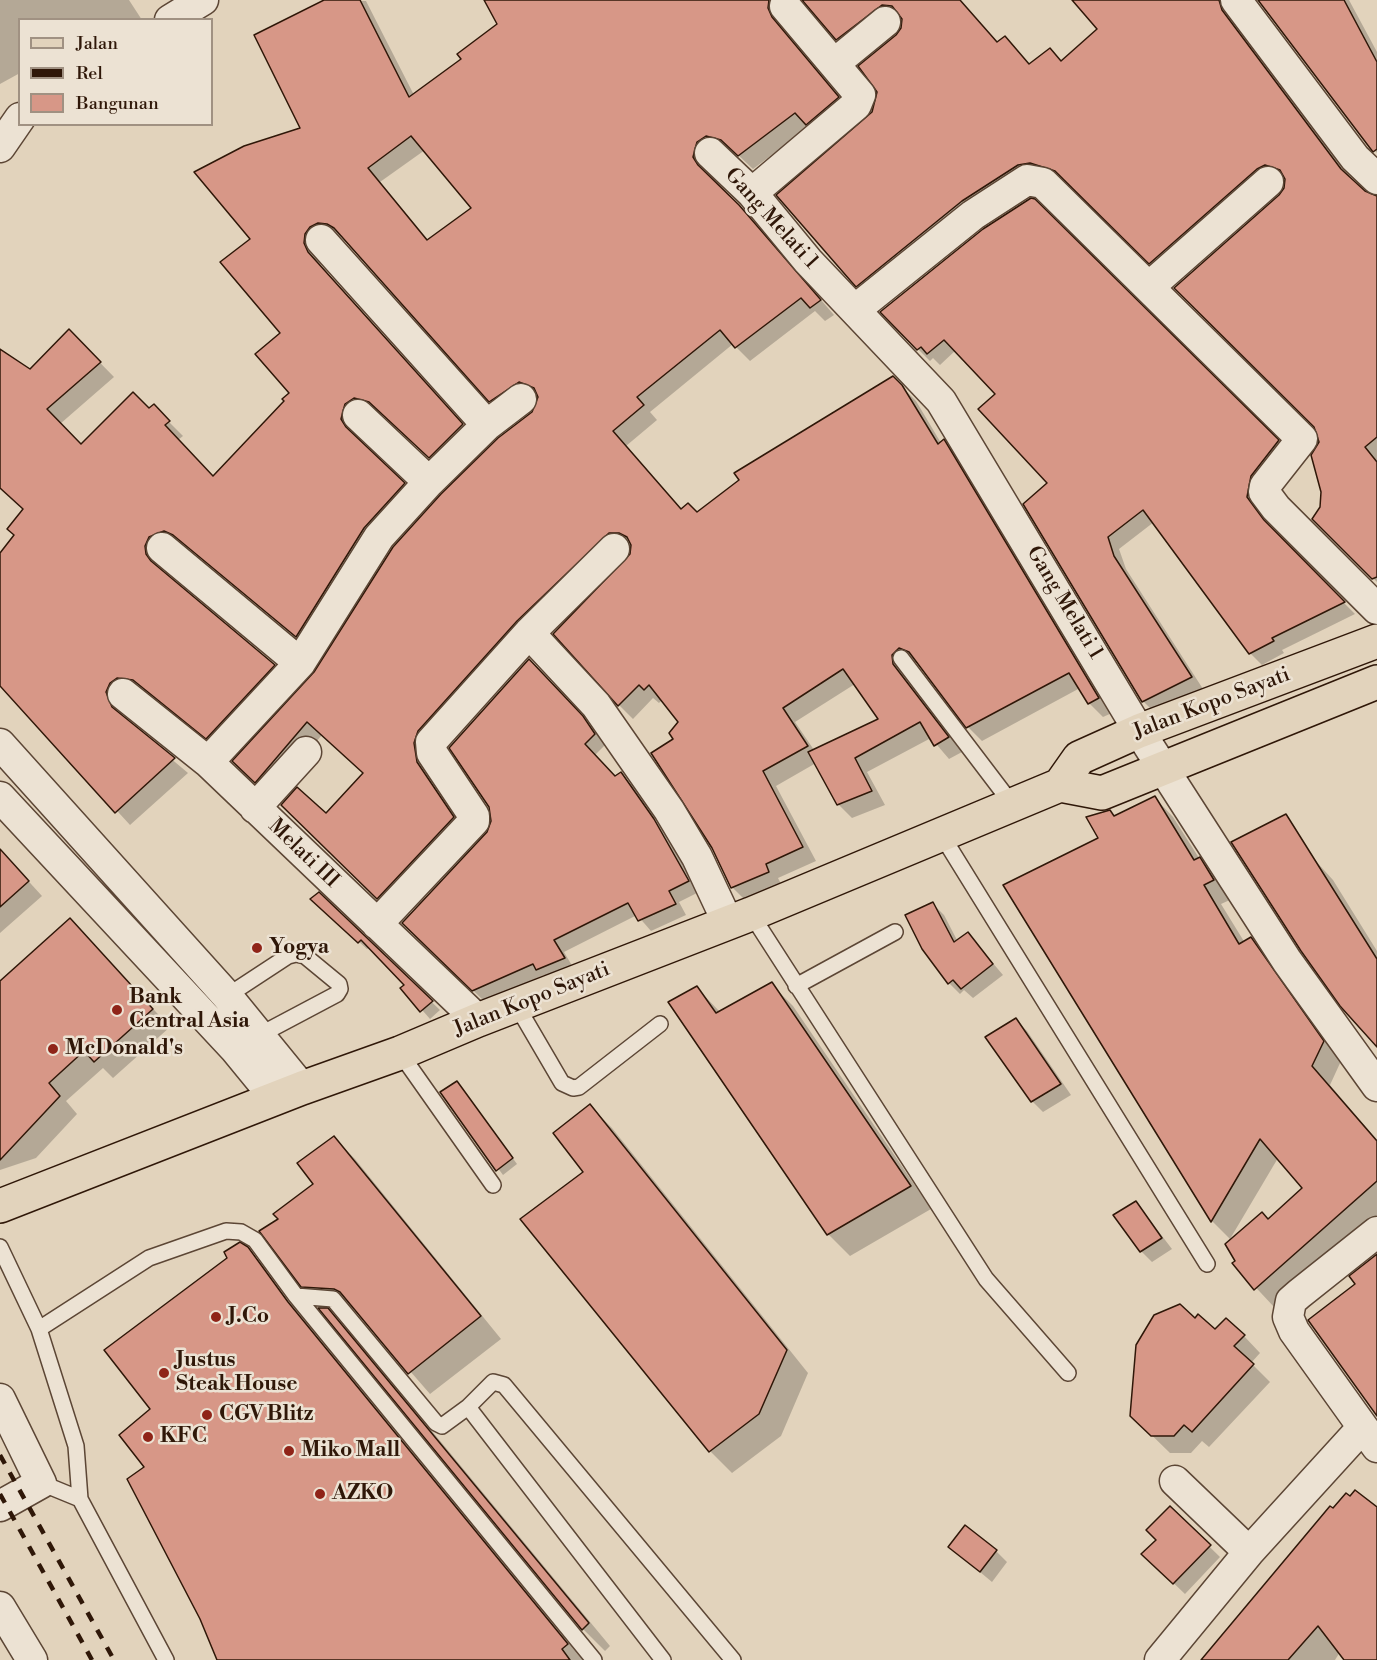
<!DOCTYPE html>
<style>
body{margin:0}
#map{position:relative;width:1377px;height:1660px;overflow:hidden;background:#e2d3bc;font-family:"Libre Bodoni",serif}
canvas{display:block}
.legend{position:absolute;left:18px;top:18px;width:195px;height:108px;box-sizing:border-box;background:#ece2d3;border:2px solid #a09182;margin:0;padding:8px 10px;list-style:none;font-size:18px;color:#2f1708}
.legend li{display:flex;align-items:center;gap:12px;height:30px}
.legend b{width:30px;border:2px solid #a09182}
</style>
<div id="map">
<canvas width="1377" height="1660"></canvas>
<ul class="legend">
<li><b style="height:8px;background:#e2d3bc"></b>Jalan</li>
<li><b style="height:8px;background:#2f1708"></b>Rel</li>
<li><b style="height:16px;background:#d79787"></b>Bangunan</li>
</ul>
</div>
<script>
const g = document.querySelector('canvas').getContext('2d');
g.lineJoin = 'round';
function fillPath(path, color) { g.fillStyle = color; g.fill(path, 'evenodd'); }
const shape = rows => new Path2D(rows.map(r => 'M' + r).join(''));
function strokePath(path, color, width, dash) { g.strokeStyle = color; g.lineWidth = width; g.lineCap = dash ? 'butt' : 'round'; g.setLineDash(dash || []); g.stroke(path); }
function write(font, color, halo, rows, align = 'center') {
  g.font = font + ' "Libre Bodoni",serif'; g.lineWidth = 5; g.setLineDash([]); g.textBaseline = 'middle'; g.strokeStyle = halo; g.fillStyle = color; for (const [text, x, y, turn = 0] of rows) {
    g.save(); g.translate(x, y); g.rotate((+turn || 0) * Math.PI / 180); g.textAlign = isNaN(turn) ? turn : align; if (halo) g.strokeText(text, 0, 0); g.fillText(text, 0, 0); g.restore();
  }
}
const shadow = shape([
 [0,0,129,0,142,20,20,20,20,73,0,84],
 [327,0,366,1,414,95,463,59,499,24,486,0,959,0,998,43,1004,38,1030,65,1062,62,1100,29,1074,0,1240,0,1233,8,1235,25,1353,182,1365,193,1377,196,1377,582,1314,519,1322,507,1320,443,1281,195,1286,187,1286,179,1279,179,1164,277,1071,184,1045,176,871,300,857,286,873,113,897,36,903,28,903,19,896,18,851,53,807,3,797,2,781,24,785,32,852,111,809,127,753,169,737,154,720,150,711,155,707,172,753,221,834,315,825,321,815,311,750,361,733,344,650,412,657,420,626,446,682,510,697,514,893,378,916,401,941,443,944,441,957,455,1112,713,1103,717,1089,703,1080,688,982,741,968,727,920,664,914,662,905,669,907,679,962,752,949,759,931,738,867,772,885,805,852,818,838,804,816,763,776,786,816,861,778,878,782,886,746,901,732,887,675,739,680,722,663,699,659,703,653,698,633,719,619,705,632,546,623,546,431,745,467,832,391,912,283,805,327,815,365,774,322,735,270,795,248,775,316,673,533,413,540,397,534,395,504,415,342,237,333,236,317,258,322,267,476,439,444,471,385,416,368,412,359,418,355,434,358,441,418,498,310,650,189,548,181,545,162,551,159,569,288,680,221,751,149,694,132,691,119,707,124,719,188,773,130,825,0,683,0,555,16,536,24,510,0,487,0,351,30,371,69,331,114,377,60,424,81,446,149,410,167,420,183,436,178,440,213,478,291,393,282,334,252,239,302,129],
 [425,150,473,208,429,241,380,182],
 [855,684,881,719,814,750,795,722],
 [1259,0,1349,0,1377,52,1377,153],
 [1034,200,1290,453,1258,510,1275,534,1355,614,1282,650,1284,653,1262,665,1250,653,1154,522,1119,549,1126,569,1203,689,1155,713,1143,701,1049,483,998,394,956,350,940,365,933,358,930,361,918,349],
 [540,671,593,729,605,745,594,756,615,778,621,774,632,785,665,832,699,892,679,902,686,915,651,931,637,915,564,952,574,969,548,980,544,975,484,1001,404,923,488,833],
 [1155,798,1173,817,1199,858,1218,877,1232,899,1221,904,1245,943,1251,939,1269,958,1341,1061,1330,1085,1377,1140,1377,1215,1274,1307,1234,1264,1268,1221,1304,1189,1278,1158,1230,1239,1212,1221,1005,886,1100,839,1110,812,1115,817],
 [1294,837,1333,880,1377,951,1377,1044],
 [0,850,42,896,0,933],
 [319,894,440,1010,430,1019,403,988,406,985,370,947,367,949,320,907],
 [933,904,944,915,958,942,968,934,1003,975,973,998,964,990,960,994,949,983],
 [70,920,170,1027,113,1078,103,1068,66,1101,77,1114,36,1158,0,1170,0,983],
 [771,984,793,1006,931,1209,850,1256,828,1234,697,988,720,1012],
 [1016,1020,1027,1031,1071,1095,1043,1112,1032,1101],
 [461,1088,517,1164,503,1175,442,1093],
 [590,1106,612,1128,808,1373,781,1436,732,1473,710,1451,585,1172],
 [334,1138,355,1159,501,1339,430,1394,357,1310,325,1308,350,1332,610,1646,605,1651,583,1629,326,1310,302,1286,280,1220,315,1185],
 [1136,1202,1172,1249,1152,1262,1141,1251],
 [247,1249,270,1271,310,1326,584,1660,219,1660,146,1467,152,1409],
 [1195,1320,1215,1331,1244,1336,1260,1353,1251,1363,1270,1382,1209,1447,1202,1441,1191,1453,1170,1453,1131,1415],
 [1170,1508,1220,1557,1185,1594,1143,1554,1158,1540],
 [1377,1509,1377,1660,1346,1660,1340,1652,1335,1660,1202,1660],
 [950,1547,996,1551,1007,1562,992,1582]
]);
const building = shape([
 [324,0,360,0,409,97,461,59,457,54,497,24,484,0,769,0,768,8,772,17,839,97,806,125,795,113,738,156,721,140,706,136,697,142,693,157,698,165,739,205,821,300,810,308,801,298,735,348,720,330,637,397,644,405,613,431,681,509,688,503,697,512,739,480,734,473,893,376,902,385,938,444,944,439,1099,698,1088,704,1069,673,966,728,909,652,899,648,892,655,893,664,949,737,934,746,920,722,855,758,872,791,837,805,808,752,878,719,843,669,783,708,808,746,763,771,803,847,766,864,769,872,731,888,712,848,651,753,673,739,669,733,678,722,649,685,644,690,639,685,618,706,553,634,630,554,631,545,627,537,619,533,609,533,517,621,418,731,414,743,417,762,454,817,377,899,281,805,297,787,326,813,363,773,307,722,255,783,232,761,314,672,393,547,441,494,498,438,532,412,538,397,534,388,519,382,489,402,334,228,327,224,318,223,310,227,305,234,304,243,308,252,463,424,429,458,369,402,354,398,345,404,341,419,346,427,405,483,364,528,296,637,173,535,164,531,149,537,145,546,146,554,151,561,275,665,206,739,133,680,117,678,110,683,106,692,112,707,175,758,115,813,0,686,0,553,14,535,7,529,23,509,0,488,0,349,30,369,69,329,101,362,47,409,81,444,133,392,149,408,154,404,170,421,165,425,213,476,284,401,282,399,289,393,255,354,280,333,220,262,250,239,194,172,244,146,300,128,254,35,324,0],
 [411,136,471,208,427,240,368,168,411,136],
 [802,0,960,0,997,42,1005,36,1029,64,1050,48,1061,61,1097,29,1072,0,1219,0,1222,10,1341,169,1365,191,1377,196,1377,437,1365,447,1377,462,1377,577,1372,579,1312,519,1320,507,1321,492,1311,455,1319,442,1314,427,1174,288,1279,195,1284,188,1285,179,1280,170,1265,165,1257,169,1149,264,1055,171,1030,163,1018,165,962,201,856,287,776,195,872,112,877,92,858,66,896,35,901,28,902,19,892,6,882,5,836,40,802,0],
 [1258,0,1344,0,1377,62,1377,149,1373,152,1258,0],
 [1031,198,1035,199,1279,440,1251,476,1247,497,1264,520,1345,602,1272,638,1274,641,1249,654,1143,510,1108,537,1114,556,1192,677,1142,702,1023,504,1047,483,978,409,995,394,944,340,927,354,921,347,917,350,880,312,983,229,1031,198],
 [529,659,583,716,595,734,585,744,615,776,621,772,654,819,689,881,669,891,676,904,638,921,628,903,554,940,565,958,536,970,533,964,472,991,402,923,487,832,491,821,489,807,449,748,529,659],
 [1155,796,1194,860,1200,857,1214,880,1204,885,1239,944,1251,937,1324,1041,1312,1066,1377,1141,1377,1181,1254,1290,1232,1263,1235,1261,1225,1244,1262,1212,1268,1219,1302,1188,1260,1139,1211,1222,1003,885,1098,838,1086,817,1110,810,1114,816,1155,796],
 [1286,814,1377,959,1377,1047,1340,1006,1301,951,1231,842,1286,814],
 [0,849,29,881,0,907,0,849],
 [319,892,365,936,433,1001,420,1012,400,988,404,985,361,940,358,943,310,899,319,892],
 [933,902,954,942,968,932,993,964,961,989,953,980,948,984,922,949,905,915,933,902],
 [70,918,153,1009,94,1062,84,1051,49,1083,60,1096,0,1160,0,981,70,918],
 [772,982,911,1186,827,1235,668,1002,697,986,716,1013,772,982],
 [1016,1018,1061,1084,1031,1102,985,1037,1016,1018],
 [457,1081,513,1158,496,1171,440,1092,457,1081],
 [590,1104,787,1350,759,1414,709,1452,520,1219,583,1172,553,1133,590,1104],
 [334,1136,481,1316,408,1374,340,1292,334,1289,301,1287,259,1231,278,1219,273,1214,313,1184,297,1163,334,1136],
 [1136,1201,1162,1238,1140,1252,1113,1215,1136,1201],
 [240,1242,248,1247,288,1302,568,1644,562,1649,570,1660,217,1660,200,1619,127,1479,144,1467,119,1435,150,1409,104,1350,227,1258,224,1252,240,1242],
 [1377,1254,1377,1416,1308,1320,1355,1284,1349,1276,1377,1254],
 [1180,1304,1195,1318,1198,1314,1215,1329,1226,1318,1245,1335,1234,1346,1254,1364,1192,1432,1184,1425,1174,1436,1151,1436,1130,1416,1136,1345,1154,1315,1180,1304],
 [318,1308,328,1308,589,1623,582,1630,318,1308],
 [1355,1490,1377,1507,1377,1660,1344,1660,1318,1626,1288,1660,1201,1660,1330,1506,1333,1508,1346,1493,1350,1496,1355,1490],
 [1170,1506,1211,1545,1173,1584,1141,1554,1156,1540,1146,1530,1170,1506],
 [965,1525,997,1550,980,1572,948,1547,965,1525]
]);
const service = shape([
 [901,658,1012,804],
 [941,834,1207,1264],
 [751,914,986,1279,1068,1373],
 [796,986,895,932],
 [224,998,288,956,296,954,305,956,339,984,340,989,337,994,254,1038],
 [517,1006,562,1083,573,1088,579,1087,660,1024],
 [400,1053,493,1185],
 [0,1247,39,1329,76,1446,80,1499,166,1660],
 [296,1296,333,1299,436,1423,442,1426,468,1407,493,1382,504,1385,733,1660],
 [39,1329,149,1258,226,1231,241,1232,255,1240,296,1296,594,1660],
 [468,1407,663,1660],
 [41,1483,80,1499]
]);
const minor = shape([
 [1236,0,1355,158,1377,179],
 [170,20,203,0],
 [835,63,885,22],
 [0,147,20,118],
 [710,153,752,193,808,261,941,401,1139,731,1287,961,1377,1086],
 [752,193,856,105,860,95,785,6],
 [321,240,487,425],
 [1149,287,1268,182],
 [856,309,973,215,1027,180,1043,183,1302,439,1265,486,1264,492,1276,508,1377,609],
 [358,415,429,482],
 [162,548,300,663],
 [529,633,596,705,669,810,697,857,728,923],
 [123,694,208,762,478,1020],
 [0,744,227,996,302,1088],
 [208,762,300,663,379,537,429,482,487,425,521,399],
 [0,797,235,1049,276,1099],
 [255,808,306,752],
 [377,924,474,821,474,816,432,753,431,742,529,633,614,549],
 [1377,1232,1299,1294,1291,1301,1288,1317,1294,1331,1377,1447],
 [0,1399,41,1483,0,1506],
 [1175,1481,1249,1552],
 [0,1607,32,1660],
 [1160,1660,1249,1552,1362,1428]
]);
const primary = shape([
 [1060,785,1102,793,1377,682],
 [0,1206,302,1088,400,1053,478,1020,751,914,1060,785,1079,758,1139,731,1377,641]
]);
const rail = shape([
 [0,1455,114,1660],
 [0,1494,92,1660]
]);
const markers = [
 [257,948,6,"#8f2418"],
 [117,1010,6,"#8f2418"],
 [53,1049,6,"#8f2418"],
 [216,1317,6,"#8f2418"],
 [164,1373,6,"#8f2418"],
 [207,1415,6,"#8f2418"],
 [148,1437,6,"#8f2418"],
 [289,1451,6,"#8f2418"],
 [320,1494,6,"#8f2418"]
];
const streetNames = [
 ["Gang Melati 1",771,219,48],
 ["Gang Melati 1",1064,603,59],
 ["Jalan Kopo Sayati",1212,704,-21],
 ["Melati III",303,854,44],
 ["Jalan Kopo Sayati",532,1000,-22]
];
const poiNames = [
 ["Yogya",269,948],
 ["Bank",129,998],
 ["Central Asia",129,1022],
 ["McDonald's",65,1049],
 ["J.Co",228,1317],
 ["Justus",176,1361],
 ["Steak House",176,1385],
 ["CGV Blitz",219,1415],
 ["KFC",160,1437],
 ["Miko Mall",301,1451],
 ["AZKO",332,1494]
];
fillPath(shadow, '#0003');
fillPath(building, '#d79787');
strokePath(building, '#2f1708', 1.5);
strokePath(service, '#5c4635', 18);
strokePath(minor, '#5c4635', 33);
strokePath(primary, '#2f1708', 36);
strokePath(service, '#ece2d3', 15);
strokePath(minor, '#ece2d3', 30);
strokePath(primary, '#e2d3bc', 33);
strokePath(rail, '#2f1708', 4.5, [10, 10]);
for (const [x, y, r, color] of markers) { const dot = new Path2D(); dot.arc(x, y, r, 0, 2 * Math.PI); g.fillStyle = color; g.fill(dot); strokePath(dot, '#ece2d3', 2); }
write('21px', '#2f1708', '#ece2d3', streetNames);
write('bold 21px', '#2f1708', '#ece2d3', poiNames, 'left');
</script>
